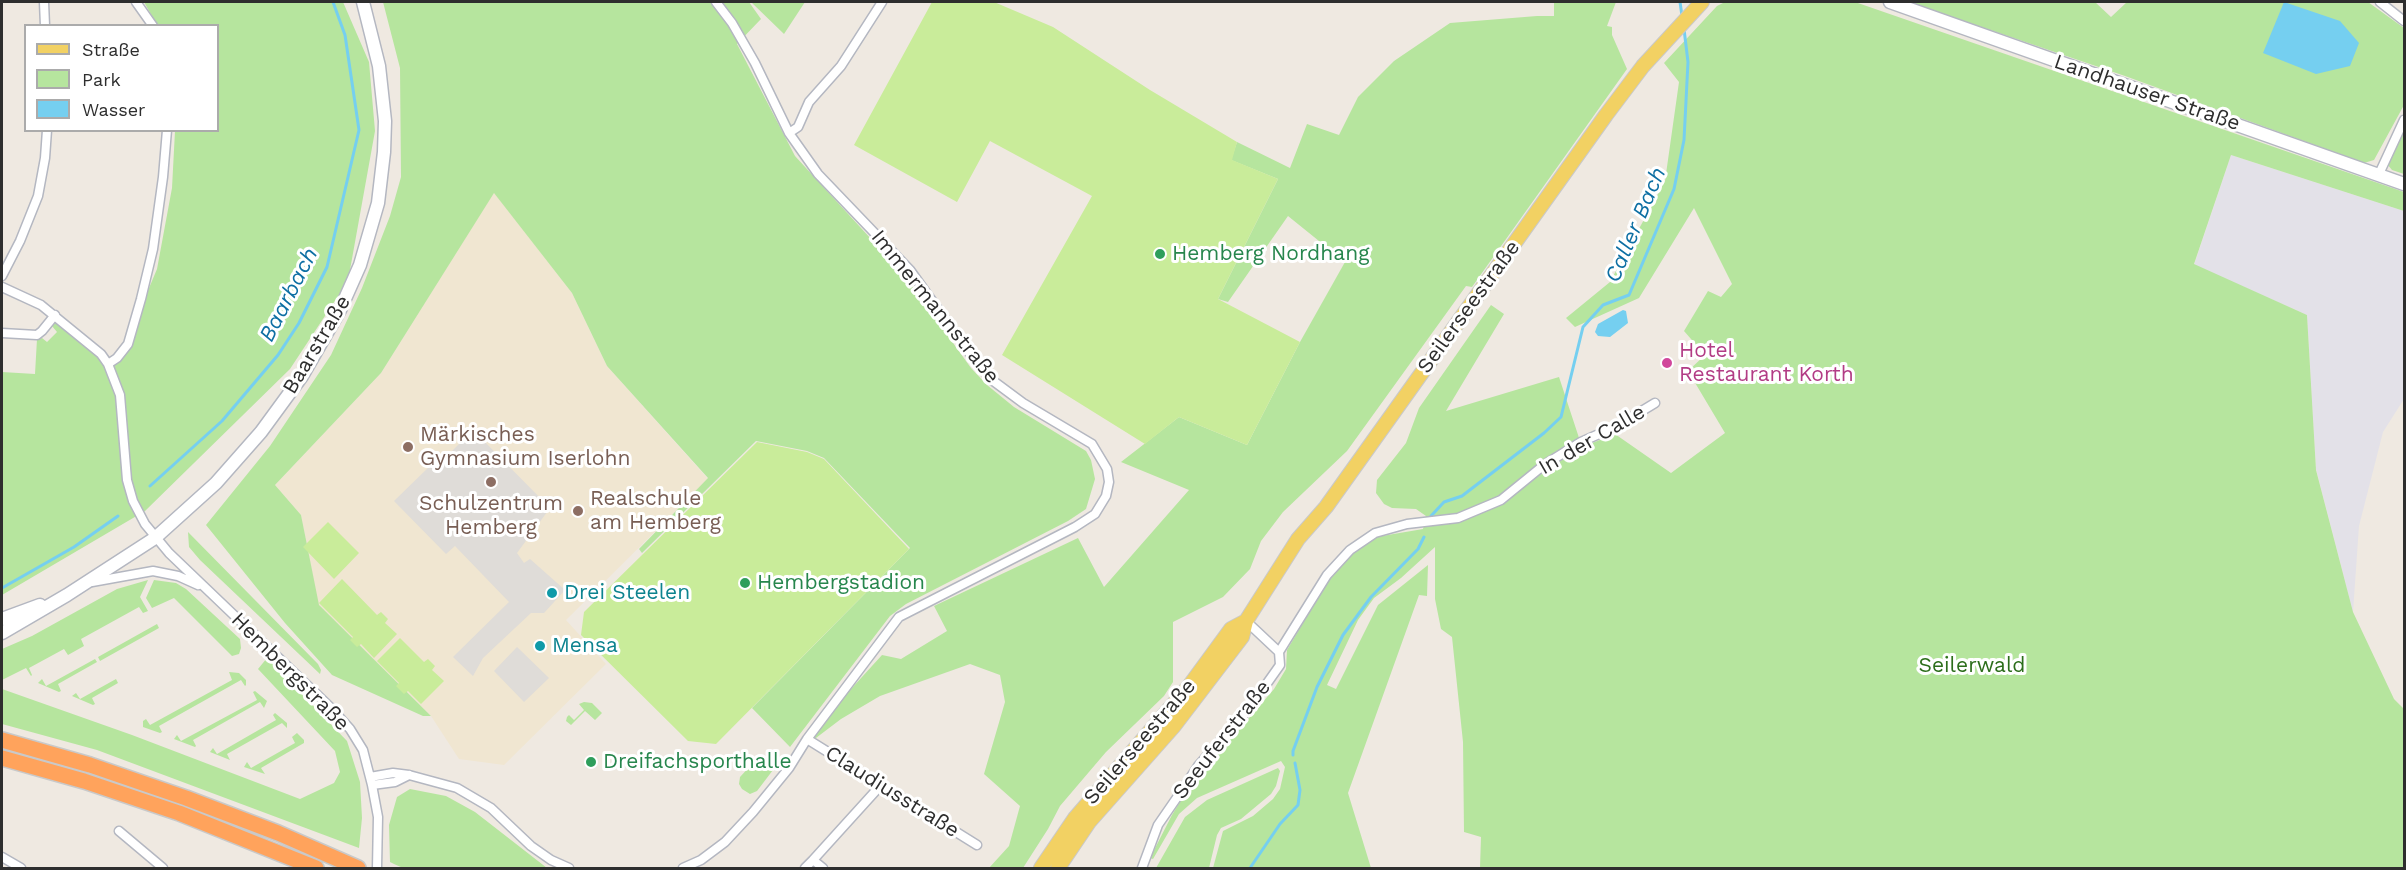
<!DOCTYPE html>
<meta charset="utf-8">
<style>
body{margin:0}
#map{position:relative;width:2406px;height:870px;overflow:hidden;background:#efe9e1;font-family:"Work Sans",sans-serif}
canvas{display:block}
.frame{position:absolute;inset:0;border:3px solid #2e2e2e;pointer-events:none}
.legend{position:absolute;left:24px;top:24px;width:195px;height:108px;box-sizing:border-box;background:#fff;border:2px solid #ababab;margin:0;padding:8px 10px;list-style:none;font-size:18px;color:#2e2e2e}
.legend li{display:flex;align-items:center;gap:12px;height:30px}
.legend b{width:30px;border:2px solid #ababab}
</style>
<div id="map">
<canvas width="2406" height="870"></canvas>
<div class="frame"></div>
<ul class="legend">
<li><b style="height:8px;background:#f2d163"></b>Straße</li>
<li><b style="height:16px;background:#b6e59e"></b>Park</li>
<li><b style="height:16px;background:#75cff0"></b>Wasser</li>
</ul>
</div>
<script>
const g = document.querySelector('canvas').getContext('2d');
g.lineJoin = 'round';
function fillPath(path, color) { g.fillStyle = color; g.fill(path, 'evenodd'); }
const shape = rows => new Path2D(rows.map(r => 'M' + r).join(''));
function strokePath(path, color, width, dash) { g.strokeStyle = color; g.lineWidth = width; g.lineCap = dash ? 'butt' : 'round'; g.setLineDash(dash || []); g.stroke(path); }
function write(font, color, halo, rows, align = 'center') {
  g.font = font + ' "Work Sans",sans-serif'; g.lineWidth = 6; g.setLineDash([]); g.textBaseline = 'middle'; g.strokeStyle = halo; g.fillStyle = color; for (const [text, x, y, turn = 0] of rows) {
    g.save(); g.translate(x, y); g.rotate((+turn || 0) * Math.PI / 180); g.textAlign = isNaN(turn) ? turn : align; if (halo) g.strokeText(text, 0, 0); g.fillText(text, 0, 0); g.restore();
  }
}
const industrial = shape([
 [2231,155,2404,211,2404,399,2383,432,2359,526,2353,612,2316,469,2307,315,2194,265]
]);
const education = shape([
 [494,192,572,293,607,366,708,479,566,620,606,664,504,765,459,759,431,716,318,605,301,515,275,485,381,373]
]);
const green = shape([
 [144,2,343,2,369,62,375,131,348,281,290,369,145,511,2,595,2,372,35,374,37,339,42,338,47,342,57,332,52,326,58,321,108,363,126,343,157,269,172,188,175,131,218,130,218,26,157,25],
 [383,2,749,2,761,19,737,44,795,156,905,276,971,368,987,385,1014,407,1086,451,1091,460,1095,479,1086,509,1068,521,906,604,890,616,790,747,752,708,910,548,824,458,807,451,756,441,642,553,639,549,708,478,607,366,572,293,494,193,381,373,275,485,301,515,319,605,431,716,423,716,332,675,285,623,206,525,270,446,331,355,362,288,390,216,401,177,400,68],
 [751,2,805,2,784,34],
 [1554,2,1616,2,1607,26,1612,27,1612,35,1627,69,1472,287,1466,286,1347,451,1283,512,1261,541,1250,569,1223,597,1173,622,1173,682,1164,696,1106,752,1060,806,1048,829,1023,868,989,868,1009,846,1020,806,984,774,1005,702,1000,675,970,664,880,696,841,719,812,741,831,711,882,655,901,659,947,631,934,606,1078,538,1104,587,1189,490,1121,462,1179,417,1247,445,1300,342,1345,262,1288,216,1228,302,1218,299,1278,179,1231,160,1237,142,1290,168,1307,124,1339,135,1358,97,1394,61,1450,23,1537,16,1554,16],
 [1725,2,1855,2,2404,192,2404,211,2231,155,2194,264,2307,315,2316,470,2353,612,2394,699,2404,709,2404,868,1480,868,1481,837,1464,832,1463,742,1452,637,1441,629,1435,599,1435,547,1401,578,1374,598,1358,620,1327,685,1336,689,1378,605,1428,565,1427,596,1419,595,1348,793,1371,868,1213,868,1223,831,1253,816,1273,799,1280,789,1285,767,1281,761,1197,798,1179,814,1153,859,1150,858,1172,815,1189,787,1274,689,1286,669,1287,650,1329,579,1353,553,1376,537,1423,529,1426,516,1416,509,1392,508,1384,504,1376,493,1377,480,1406,443,1419,408,1491,305,1504,314,1446,411,1559,377,1582,447,1615,434,1671,473,1725,433,1688,371,1705,355,1684,331,1708,291,1721,297,1732,284,1694,208,1639,298,1575,327,1566,318,1610,282,1665,181,1679,82,1664,63,1717,6],
 [1908,2,2095,2,2111,17,2127,2,2368,2,2404,28,2404,105,2374,160,2364,163,2125,76],
 [2404,128,2404,174,2392,170,2387,164],
 [188,532,318,664,321,670,320,674,200,560,189,547],
 [148,580,140,597,148,611,143,613,139,607,81,639,84,646,68,655,64,649,29,668,32,675,31,676,26,668,2,680,2,649,32,636,117,589],
 [154,580,176,583,186,589,240,639,241,648,239,654,232,656,174,598,152,608,146,598],
 [157,624,159,628,100,661,98,657],
 [267,658,347,741,360,782,362,818,359,848,97,750,2,724,2,689,132,735,300,799,334,783,340,772,335,751,258,669],
 [95,659,97,662,58,684,61,691,59,692,38,683,42,679,46,686],
 [229,672,239,673,246,680,246,685,245,686,241,680,159,726,162,732,160,733,143,727,143,721,146,719,150,725,232,680],
 [116,679,118,683,92,698,95,704,93,705,72,696,76,693,80,699],
 [255,691,267,701,264,708,260,702,193,740,196,746,195,747,174,739,177,735,181,741,257,700,253,692],
 [584,702,592,703,602,713,595,720,585,711,571,725,566,721,567,717,569,715,574,720,584,710,579,704],
 [275,713,287,723,287,728,282,723,227,754,230,760,210,752,213,748,217,754,276,720,273,715],
 [297,733,304,740,304,743,261,768,265,774,244,767,247,762,251,768,295,743,292,737],
 [763,759,770,763,773,770,757,791,750,794,742,789,739,784,740,777,752,764],
 [1278,768,1280,771,1276,786,1271,794,1241,819,1221,828,1217,835,1209,868,1156,868,1185,817,1207,800],
 [410,789,446,796,475,812,547,868,403,868,394,864,390,862,389,825,397,797]
]);
const pitch = shape([
 [932,2,994,2,1053,27,1150,90,1237,142,1232,160,1278,179,1218,299,1300,342,1247,445,1179,417,1145,444,1002,355,1092,196,990,141,957,202,854,145],
 [757,442,807,452,824,459,909,549,716,744,688,741,581,635,584,612],
 [328,522,359,553,334,579,303,547],
 [342,579,377,615,381,612,388,619,385,623,397,634,374,658,361,644,357,647,350,640,353,637,319,603],
 [400,638,424,662,428,659,435,666,432,670,444,681,421,704,408,691,404,694,396,686,399,683,377,661]
]);
const plaza = shape([
 [473,430,550,508,517,553,524,563,530,559,565,590,544,613,531,613,483,658,473,676,453,657,509,602,455,546,446,554,394,501,430,466,434,469],
 [517,647,549,678,524,702,494,671]
]);
const water = shape([
 [2284,2,2340,21,2359,43,2350,66,2316,74,2263,53],
 [1623,310,1626,311,1628,323,1610,337,1598,336,1595,332,1598,324]
]);
const stream = shape([
 [1680,2,1682,16],
 [150,486,222,421,278,355,299,323,327,267,359,130,345,35,333,2],
 [1431,516,1444,502,1462,496,1544,433,1561,417,1583,327,1603,305,1629,295,1674,189,1684,140,1688,62,1684,29],
 [2,588,74,547,118,516],
 [1293,755,1293,751,1317,687,1343,635,1371,597,1418,549,1424,537],
 [1250,868,1280,824,1298,805,1300,790,1295,763]
]);
const street = shape([
 [44,2,45,26],
 [136,2,153,26],
 [2380,2,2404,21],
 [789,133,798,127,809,102,841,66,882,2],
 [2379,174,2404,120],
 [2,276,20,241,38,196,45,158,47,130],
 [2,287,41,305,101,354,108,364,120,395,127,480,133,501,145,524,169,553,331,708,350,729,363,750,372,785,378,817,377,868],
 [2,333,37,335,42,331,55,315],
 [108,364,117,358,128,344,141,299,153,249,163,177,167,130],
 [92,582,153,571,178,576,198,585],
 [1279,652,1327,575,1350,550,1375,533,1407,524,1458,518,1501,500,1544,465,1581,442,1617,426,1655,403],
 [807,739,977,845],
 [370,777,393,773,409,775,457,788,491,808,531,846,551,860,569,868],
 [372,785,395,782,409,775],
 [119,831,163,868],
 [2,857,21,868],
 [683,868,701,860,725,842,753,812,789,768,807,739,899,617,1075,527,1095,514,1106,496,1109,482,1107,469,1092,444,1023,403,992,380,973,358,910,270,818,174,789,133,755,63,732,23,716,2],
 [805,868,813,860],
 [823,868,813,860,881,785],
 [1142,868,1158,825,1178,796,1198,766,1251,706,1280,665,1279,652,1246,621]
]);
const secondary = shape([
 [1890,2,2404,184],
 [2,619,40,605],
 [2,633,67,595,155,538,216,483,261,432,302,376,340,310,360,265,378,203,384,152,385,121,379,66,363,2]
]);
const primary = shape([
 [1041,868,1075,818,1190,685,1231,629,1246,621],
 [1058,868,1089,822,1174,726,1242,637,1246,621,1298,539,1326,507,1606,115,1643,66,1702,2]
]);
const highway = shape([
 [2,740,90,765,186,798,278,833,358,868],
 [2,758,84,781,179,813,316,868]
]);
const markers = [
 [1160,254,6,"#2e9e5b"],
 [1667,363,6,"#d1479c"],
 [408,447,6,"#8d6e63"],
 [491,482,6,"#8d6e63"],
 [578,511,6,"#8d6e63"],
 [745,583,6,"#2e9e5b"],
 [552,593,6,"#0f9aa8"],
 [540,646,6,"#0f9aa8"],
 [591,762,6,"#2e9e5b"]
];
const streetNames = [
 ["Landhauser Straße",2147,93,19],
 ["Immermannstraße",935,307,51],
 ["Seilerseestraße",1469,307,-54],
 ["Baarstraße",317,345,-59],
 ["In der Calle",1592,440,-30],
 ["Hembergstraße",290,672,45],
 ["Seeuferstraße",1222,740,-52],
 ["Seilerseestraße",1140,742,-49],
 ["Claudiusstraße",892,792,32]
];
const leisureNames = [
 ["Hemberg Nordhang",1172,254],
 ["Hembergstadion",757,583],
 ["Dreifachsporthalle",603,762]
];
const hotelNames = [
 ["Hotel",1679,351],
 ["Restaurant Korth",1679,375]
];
const educationNames = [
 ["Märkisches",420,435],
 ["Gymnasium Iserlohn",420,459],
 ["Realschule",590,499],
 ["am Hemberg",590,523],
 ["Schulzentrum",491,504,"center"],
 ["Hemberg",491,528,"center"]
];
const cultureNames = [
 ["Drei Steelen",564,593],
 ["Mensa",552,646]
];
const parkNames = [
 ["Seilerwald",1972,666]
];
const waterNames = [
 ["Caller Bach",1636,225,-67],
 ["Baarbach",289,295,-63]
];
fillPath(industrial, '#e3e1e8');
fillPath(education, '#f0e6d1');
fillPath(green, '#b6e59e');
fillPath(pitch, '#c9ec9a');
fillPath(plaza, '#dfdcd8');
fillPath(water, '#75cff0');
strokePath(stream, '#75cff0', 3);
strokePath(street, '#b4b7c1', 11);
strokePath(secondary, '#b4b7c1', 15);
strokePath(primary, '#c9c9c9', 16);
strokePath(highway, '#c9c9c9', 18);
strokePath(street, '#fff', 8);
strokePath(secondary, '#fff', 12);
strokePath(primary, '#f2d163', 14);
strokePath(highway, '#ffa35c', 15);
for (const [x, y, r, color] of markers) { const dot = new Path2D(); dot.arc(x, y, r, 0, 2 * Math.PI); g.fillStyle = color; g.fill(dot); strokePath(dot, '#fff', 2); }
write('21px', '#2e2e2e', '#fff', streetNames);
write('21px', '#27864d', '#fff', leisureNames, 'left');
write('21px', '#b23c85', '#fff', hotelNames, 'left');
write('21px', '#785e54', '#fff', educationNames, 'left');
write('21px', '#0d838f', '#fff', cultureNames, 'left');
write('21px', '#2c6e1b', '#fff', parkNames);
write('italic 22px', '#0d6fa3', '#fff', waterNames);
</script>
